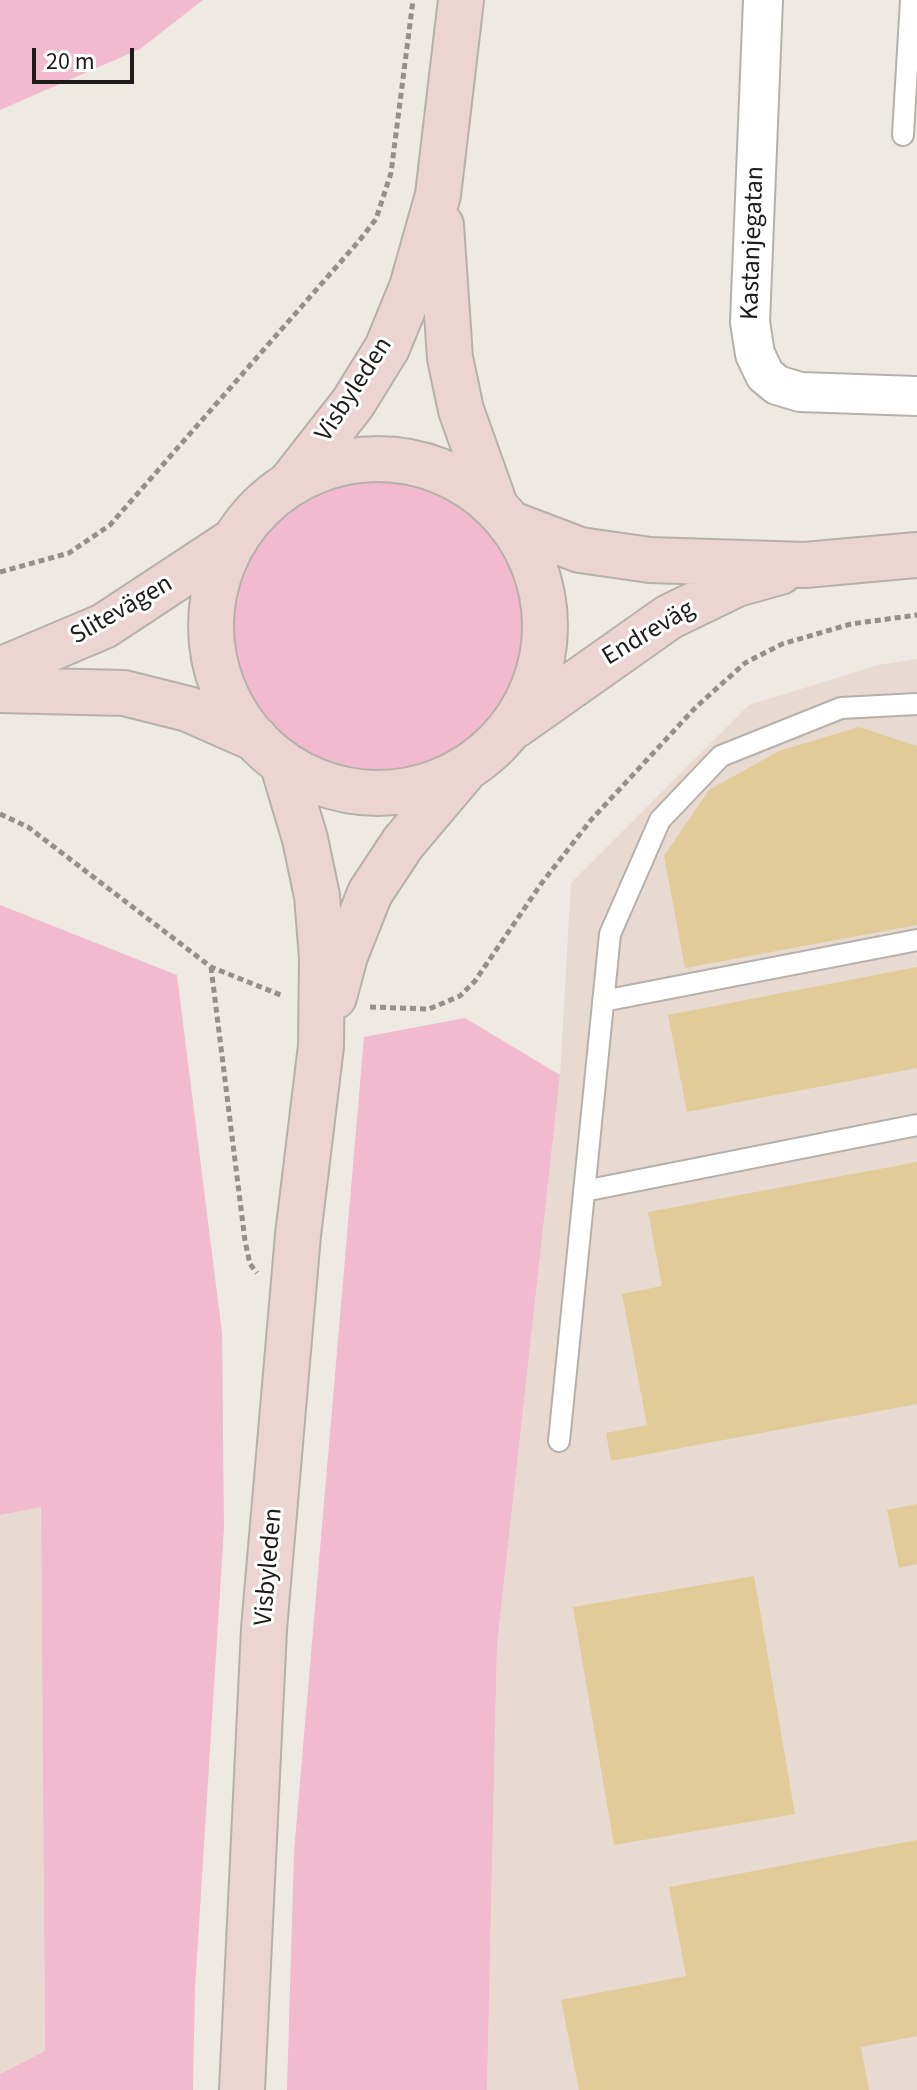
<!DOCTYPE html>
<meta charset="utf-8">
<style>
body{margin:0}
#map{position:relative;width:917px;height:2090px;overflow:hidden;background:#efe9e4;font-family:"Source Sans 3",sans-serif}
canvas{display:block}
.scale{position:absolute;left:32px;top:48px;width:102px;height:36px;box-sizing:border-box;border:4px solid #1e1c1a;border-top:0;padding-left:10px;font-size:24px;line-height:28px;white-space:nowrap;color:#1e1c1a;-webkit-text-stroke:6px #fff;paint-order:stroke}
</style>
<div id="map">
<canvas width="917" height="2090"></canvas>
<div class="scale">20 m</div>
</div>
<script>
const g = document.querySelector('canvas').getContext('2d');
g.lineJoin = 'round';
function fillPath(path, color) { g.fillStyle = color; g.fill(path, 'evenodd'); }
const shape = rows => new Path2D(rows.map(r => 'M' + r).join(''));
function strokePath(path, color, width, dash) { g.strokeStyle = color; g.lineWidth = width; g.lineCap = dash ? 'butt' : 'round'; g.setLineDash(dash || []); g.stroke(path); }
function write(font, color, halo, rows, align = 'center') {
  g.font = font + ' "Source Sans 3",sans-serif'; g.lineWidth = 6; g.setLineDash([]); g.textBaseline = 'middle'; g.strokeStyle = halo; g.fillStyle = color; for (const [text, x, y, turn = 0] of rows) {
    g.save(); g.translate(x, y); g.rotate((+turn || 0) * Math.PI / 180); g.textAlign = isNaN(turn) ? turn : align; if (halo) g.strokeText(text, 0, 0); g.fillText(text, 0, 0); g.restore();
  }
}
const built = shape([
 [917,659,917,2090,487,2090,497,1645,560,1075,571,883,749,705,878,665],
 [41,1506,45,2052,0,2074,0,1515]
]);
const green = shape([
 [0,0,203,0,140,49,0,110],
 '233 628a147 147 0 1 1 294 0a147 147 0 1 1-294 0Z',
 [0,905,177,975,222,1333,224,1528,195,1988,193,2090,0,2090,0,2074,45,2051,41,1507,0,1515],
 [465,1018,560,1075,497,1645,487,2090,287,2090,294,1852,364,1037]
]);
const building = shape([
 [859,727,917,746,917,925,685,968,664,856,709,790,779,751],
 [917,967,917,1068,687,1112,668,1015],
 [917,1162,917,1404,611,1461,606,1433,647,1425,622,1294,662,1286,648,1212],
 [917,1504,917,1564,899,1568,887,1510],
 [754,1576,795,1814,614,1845,573,1607],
 [917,1840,917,2036,861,2047,869,2090,579,2090,561,2000,686,1976,669,1887]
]);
const path = shape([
 [0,572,69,553,110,525,359,241,376,219,391,173,413,0],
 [0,814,28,827,211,967,283,996],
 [211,967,245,1241,250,1264,257,1273],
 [370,1007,429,1009,460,996,475,981,541,884,591,820,696,707,745,663,782,644,851,624,917,615]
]);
const service = shape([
 [903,135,911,0],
 [603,1001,917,940],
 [584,1191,917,1125],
 [559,1441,610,934,660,820,721,756,841,708,917,704]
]);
const minor = shape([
 [763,0,750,322,755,354,765,375,777,385,800,392,917,396]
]);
const secondary = shape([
 [441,225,450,358,461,410,496,508],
 '211 626a167 167 0 1 1 334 0a167 167 0 1 1-334 0Z',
 [292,481,353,403,387,348,412,287,438,195,461,0],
 [509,523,580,550,650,560,805,565,917,555],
 [0,670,104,626,236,539],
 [0,690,124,693,188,709,256,739],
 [516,725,669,617,737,584,780,572],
 [334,997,345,956,370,893,403,843,463,772],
 [242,2090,264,1629,298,1235,321,1046,322,958,317,896,305,839,282,762]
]);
const streetNames = [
 ["Kastanjegatan",754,243,-88],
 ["Visbyleden",355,390,-57],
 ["Slitevägen",122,611,-30],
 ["Endreväg",649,634,-31],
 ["Visbyleden",270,1567,-85]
];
fillPath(built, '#e8dad1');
fillPath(green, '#f1bace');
fillPath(building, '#e1cb99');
strokePath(service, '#b6b0ab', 24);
strokePath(minor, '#b6b0ab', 42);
strokePath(secondary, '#b6b0ab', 48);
strokePath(path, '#938f8b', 5, [6, 4]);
strokePath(service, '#fff', 20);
strokePath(minor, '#fff', 38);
strokePath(secondary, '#ebd4d2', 44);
write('26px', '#1e1c1a', '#fff', streetNames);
</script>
